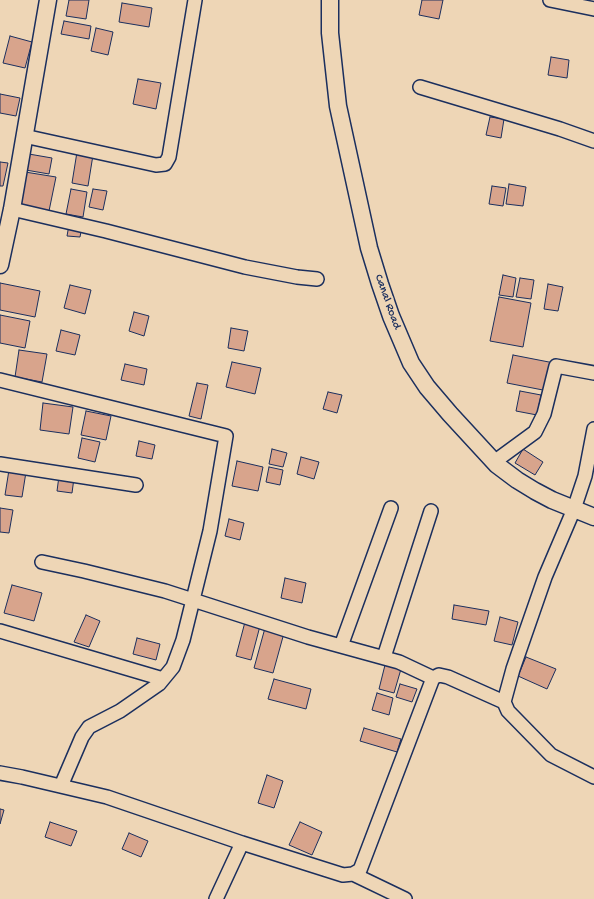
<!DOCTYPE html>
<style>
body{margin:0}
canvas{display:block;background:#eed6b6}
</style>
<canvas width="594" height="899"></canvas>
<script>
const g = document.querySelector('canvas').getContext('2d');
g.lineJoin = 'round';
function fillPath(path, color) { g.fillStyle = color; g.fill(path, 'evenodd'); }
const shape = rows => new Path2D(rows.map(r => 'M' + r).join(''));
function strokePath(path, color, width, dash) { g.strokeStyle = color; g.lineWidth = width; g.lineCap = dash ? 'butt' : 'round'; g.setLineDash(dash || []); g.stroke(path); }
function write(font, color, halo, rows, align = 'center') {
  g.font = font + ' "Gochi Hand",sans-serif'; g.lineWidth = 4; g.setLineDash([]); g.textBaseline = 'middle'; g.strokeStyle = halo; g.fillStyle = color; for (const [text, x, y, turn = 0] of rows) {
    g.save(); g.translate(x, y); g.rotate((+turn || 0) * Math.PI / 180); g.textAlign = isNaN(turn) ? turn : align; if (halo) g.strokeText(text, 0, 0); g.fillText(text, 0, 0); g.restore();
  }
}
const building = shape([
 [69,0,89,0,86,19,66,16,69,0],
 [422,0,443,0,439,19,419,15,422,0],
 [122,3,152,8,149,27,119,22,122,3],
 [64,21,91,26,89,39,61,34,64,21],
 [96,28,113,32,108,55,91,51,96,28],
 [10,36,32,42,25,68,3,63,10,36],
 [551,57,569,60,567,78,548,75,551,57],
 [138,79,161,83,156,109,133,104,138,79],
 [0,94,20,98,16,116,0,113,0,94],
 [490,117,504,119,501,138,486,135,490,117],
 [77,152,93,155,88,186,72,183,77,152],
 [23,153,52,158,49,174,20,169,23,153],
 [0,162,8,163,3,186,0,186,0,162],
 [25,172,56,177,49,211,19,205,25,172],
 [509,184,526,187,523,206,506,204,509,184],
 [492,186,506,188,503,206,489,204,492,186],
 [71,189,87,192,83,217,66,214,71,189],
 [93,189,107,191,103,210,89,207,93,189],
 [69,225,82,226,80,237,67,236,69,225],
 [503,275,516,278,513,297,499,295,503,275],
 [520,278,534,280,531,299,516,297,520,278],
 [0,283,40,291,35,317,0,310,0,283],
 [548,284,563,287,558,311,544,309,548,284],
 [70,285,91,290,85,314,64,308,70,285],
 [499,297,531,303,523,347,490,341,499,297],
 [134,312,149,316,144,336,129,331,134,312],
 [0,315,30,321,25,348,0,343,0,315],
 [231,328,248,331,244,351,228,348,231,328],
 [61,330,80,335,75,355,56,351,61,330],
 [19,350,47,354,42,382,15,377,19,350],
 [513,355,554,363,548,391,507,383,513,355],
 [232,362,261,368,255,394,226,387,232,362],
 [125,364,147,369,144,385,121,380,125,364],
 [197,383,208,385,201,419,189,416,197,383],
 [520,391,541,395,537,415,516,411,520,391],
 [328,392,342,395,337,413,323,409,328,392],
 [43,403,73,407,69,434,40,430,43,403],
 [86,411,111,416,106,440,81,435,86,411],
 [82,438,100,442,95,462,78,458,82,438],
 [139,441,155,445,152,459,136,456,139,441],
 [272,449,287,453,283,467,269,464,272,449],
 [523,449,543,462,535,475,515,463,523,449],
 [301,457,319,462,314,479,297,474,301,457],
 [237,461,263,467,258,491,232,486,237,461],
 [269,467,283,470,280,485,266,482,269,467],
 [9,470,26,472,22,497,5,495,9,470],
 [59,476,74,478,72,493,57,491,59,476],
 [0,508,13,510,9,533,0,532,0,508],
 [229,519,244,523,240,540,225,536,229,519],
 [285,578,306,583,302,603,281,598,285,578],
 [12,585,42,593,34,621,4,613,12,585],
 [454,605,489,611,486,625,452,619,454,605],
 [86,615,100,621,89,647,74,642,86,615],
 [500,617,518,622,512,645,494,641,500,617],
 [245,622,260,626,251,660,236,656,245,622],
 [265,628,284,633,273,673,254,668,265,628],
 [137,638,160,644,156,660,133,654,137,638],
 [526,657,556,669,547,689,518,676,526,657],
 [385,665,401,669,394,693,379,689,385,665],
 [274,679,311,689,306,709,268,699,274,679],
 [400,684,417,689,412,702,396,697,400,684],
 [377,693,393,698,389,715,372,710,377,693],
 [364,728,401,739,397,752,360,741,364,728],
 [267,775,283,781,274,808,258,803,267,775],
 [0,809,4,810,0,824,0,809],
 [50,822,77,831,71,846,45,837,50,822],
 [300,822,322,832,312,855,289,845,300,822],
 [129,833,148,841,141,857,122,849,129,833]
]);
const minor = shape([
 [550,0,594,9],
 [420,87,560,129,594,141],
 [24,136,156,165,165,164,169,157,195,0],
 [12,209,106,231,245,267,297,277,317,279],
 [0,380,226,436,210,531,183,640,173,667,159,684,120,711,89,727,82,737,61,786],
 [594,429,585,476,574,509,545,577,513,669,504,702,508,711,551,755,594,777],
 [494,462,535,432,544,414,556,366,594,373],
 [0,464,136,485],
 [42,562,84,571,165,591,308,637,399,662,433,678],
 [0,631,163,679],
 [341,646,391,508],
 [384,657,431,511],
 [0,773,22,777,107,797,242,843],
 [353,874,405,899],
 [216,899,242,843,343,875,353,874,360,870,433,678,439,675,448,677,504,702]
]);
const tertiary = shape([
 [330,0,330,33,338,106,369,248,380,284,391,316,411,363,427,387,450,414,497,465,517,480,535,491,552,500,594,517],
 [0,265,12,209,48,0]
]);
const streetNames = [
 ["Canal Road",387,302,70]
];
fillPath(building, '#d8a48c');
strokePath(building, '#1b2f5e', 1);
strokePath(minor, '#1b2f5e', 16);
strokePath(tertiary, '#1b2f5e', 19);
strokePath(minor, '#eed6b6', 13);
strokePath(tertiary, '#eed6b6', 16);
write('12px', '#1b2f5e', '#eed6b6', streetNames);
</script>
